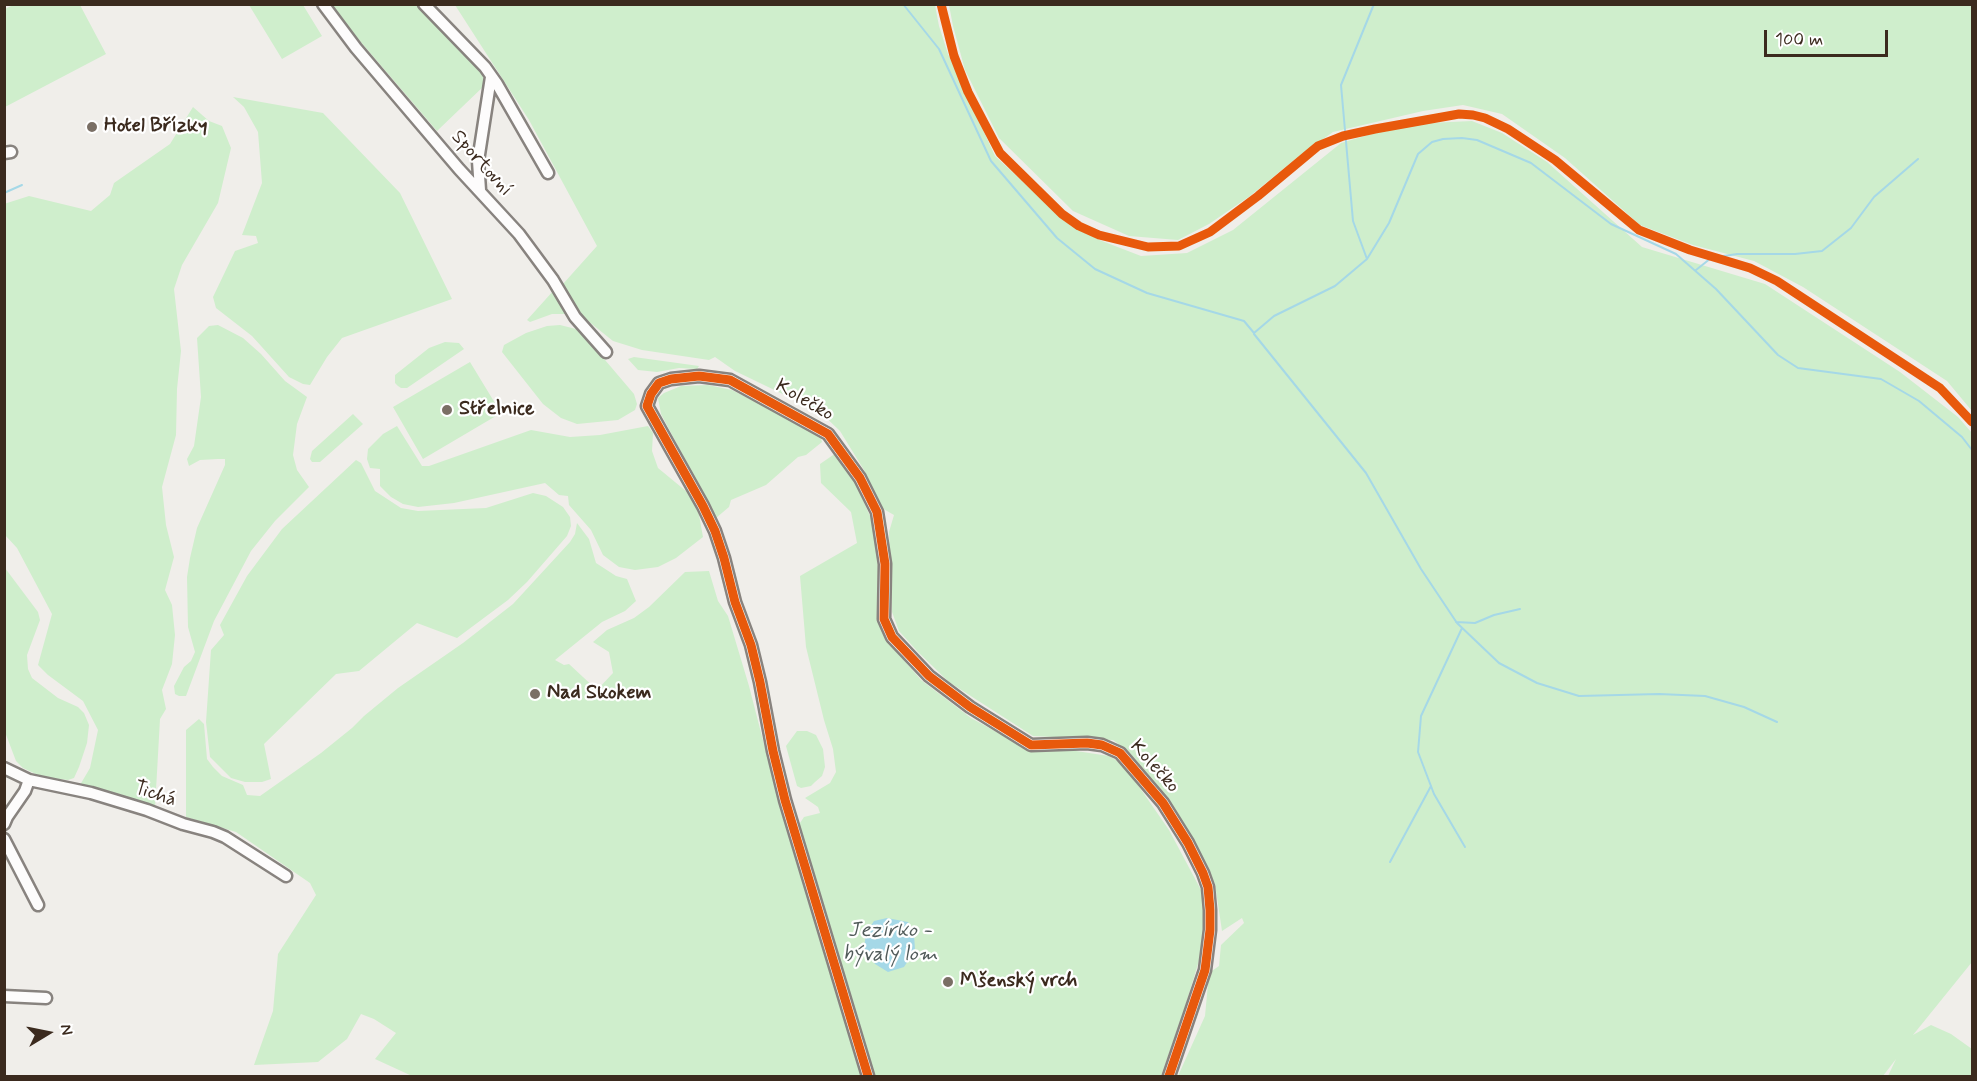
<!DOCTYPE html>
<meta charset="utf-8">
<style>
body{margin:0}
#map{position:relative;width:1977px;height:1081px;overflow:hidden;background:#f0eeea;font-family:Mynerve,sans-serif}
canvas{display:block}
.frame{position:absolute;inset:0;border:6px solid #3b2a1e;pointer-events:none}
.north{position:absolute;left:18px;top:1003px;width:60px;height:60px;-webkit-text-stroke:4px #fff;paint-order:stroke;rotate:80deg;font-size:16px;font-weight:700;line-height:24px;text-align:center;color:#3b2a1e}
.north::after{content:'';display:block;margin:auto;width:21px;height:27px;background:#3b2a1e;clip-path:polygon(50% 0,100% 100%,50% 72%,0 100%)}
.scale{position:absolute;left:1764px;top:30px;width:124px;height:27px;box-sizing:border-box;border:3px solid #3b2a1e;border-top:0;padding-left:8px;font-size:18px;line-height:21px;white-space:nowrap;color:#3b2a1e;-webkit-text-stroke:4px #fff;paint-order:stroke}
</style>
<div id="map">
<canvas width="1977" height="1081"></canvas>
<div class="frame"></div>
<div class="north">N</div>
<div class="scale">100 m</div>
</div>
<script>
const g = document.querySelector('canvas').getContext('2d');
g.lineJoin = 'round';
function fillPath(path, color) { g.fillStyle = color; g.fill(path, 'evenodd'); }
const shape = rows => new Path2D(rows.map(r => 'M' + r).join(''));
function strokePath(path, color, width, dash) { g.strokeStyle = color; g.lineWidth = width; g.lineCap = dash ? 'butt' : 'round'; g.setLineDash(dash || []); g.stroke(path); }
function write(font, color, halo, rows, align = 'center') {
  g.font = font + ' Mynerve,sans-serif'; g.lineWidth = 4.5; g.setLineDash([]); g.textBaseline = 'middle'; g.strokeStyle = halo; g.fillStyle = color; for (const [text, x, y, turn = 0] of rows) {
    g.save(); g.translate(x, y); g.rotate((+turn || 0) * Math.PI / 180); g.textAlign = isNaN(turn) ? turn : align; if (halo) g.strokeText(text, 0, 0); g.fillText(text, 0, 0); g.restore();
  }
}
const green = shape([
 [13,5,80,5,106,54,5,107,5,9],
 [249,5,303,5,322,36,282,59],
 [329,5,418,5,482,73,485,85,437,131],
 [455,5,935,5,939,26,948,54,995,156,1071,226,1102,241,1141,256,1187,253,1233,230,1341,143,1375,133,1429,123,1472,121,1502,133,1547,162,1642,247,1765,284,1900,372,1958,417,1972,433,1972,962,1913,1035,1931,1025,1951,1034,1972,1049,1972,1076,1888,1076,1896,1059,1883,1076,1178,1076,1205,1016,1209,973,1219,966,1221,945,1244,923,1242,918,1222,931,1215,884,1176,811,1128,751,1113,740,1033,736,949,682,918,652,899,631,892,612,889,532,894,515,880,507,864,470,840,431,820,412,735,371,715,357,709,360,642,350,613,341,583,317,563,284,597,246,529,120],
 [949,5,1972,5,1972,411,1947,381,1803,287,1754,261,1693,245,1640,225,1565,158,1502,114,1463,105,1423,111,1333,132,1299,156,1250,196,1209,224,1178,240,1129,236,1073,211,999,138,965,70,953,26],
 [233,97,323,113,400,193,452,299,342,338,327,357,310,385,303,384,289,377,252,336,216,308,213,297,235,251,258,243,256,236,242,235,262,183,258,132,244,107],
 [193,107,209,121,222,126,231,148,218,203,182,265,174,289,181,351,177,389,176,435,162,487,166,525,174,557,165,590,172,605,175,635,172,664,162,690,166,709,160,719,155,808,80,785,90,768,98,730,83,701,48,675,38,665,52,614,17,548,5,535,4,204,29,196,91,211,110,195,114,183,170,144],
 [554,290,569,314,552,314,530,322,527,320],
 [218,325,243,338,261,354,285,381,307,397,297,424,293,455,297,470,309,487,275,521,251,551,214,621,186,696,179,696,175,694,174,686,184,667,191,661,195,652,188,627,187,577,190,558,197,528,225,465,225,459,218,459,200,460,189,466,187,459,194,446,201,397,197,338,209,326],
 [560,325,576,329,594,347,634,394,637,404,635,410,618,420,577,424,561,418,543,404,502,352,504,345,526,333,547,326],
 [445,342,459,343,464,349,407,388,401,388,398,386,395,383,395,375,429,348],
 [634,357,699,366,697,369,679,368,657,372,638,370,628,359],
 [470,362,501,413,423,459,393,407],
 [708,385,732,390,746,397,820,435,822,442,806,455,798,457,766,485,731,500,729,507,716,518,661,414,658,398,664,393,681,386],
 [353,414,363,424,320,462,312,462,310,459,312,451],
 [397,426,422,466,429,466,531,430,570,437,600,435,648,426,653,433,652,451,658,468,692,496,699,515,703,537,676,558,658,567,635,570,619,567,603,555,591,530,569,505,568,496,559,495,545,483,454,503,418,507,403,504,391,497,380,486,380,469,370,468,367,459,368,449,383,434],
 [836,453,851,473,874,525,880,552,877,598,879,620,886,639,921,680,971,718,1031,751,1076,751,1109,756,1124,765,1169,830,1201,890,1205,916,1204,944,1185,1007,1161,1076,875,1076,798,826,804,817,820,813,818,807,805,798,830,783,836,772,833,749,824,720,806,647,800,576,857,543,851,512,821,483,820,464],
 [356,460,361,463,375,491,401,508,418,511,486,508,533,493,546,496,563,507,570,517,571,526,567,536,527,582,508,600,457,638,417,623,359,671,336,674,264,744,271,779,262,782,245,782,231,778,210,757,206,722,211,650,224,635,220,625,247,576,282,529],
 [577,523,589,539,596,563,616,576,627,579,636,601,625,611,602,622,555,660,564,665,569,664,597,690,613,673,609,652,593,642,607,630,634,618,649,607,685,572,709,571,718,601,728,616,749,686,766,752,862,1076,412,1076,375,1059,396,1033,374,1019,361,1014,347,1039,318,1062,254,1065,273,1011,278,954,316,895,310,883,236,832,186,817,186,730,199,719,204,724,207,759,213,767,222,776,243,785,247,795,260,796,321,753,352,728,364,716,398,688,463,643,513,604,570,542,575,534],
 [5,568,38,612,40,620,27,655,28,669,32,678,58,698,78,707,84,713,89,725,87,743,79,767,74,778,68,780,42,777,23,768,16,761,5,732],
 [797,731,807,731,816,735,823,749,825,767,822,776,815,782,811,786,801,788,797,786,786,746]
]);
const water = shape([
 [887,918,908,922,914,934,915,950,904,967,888,972,875,964,864,948,866,933,874,921]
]);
const stream = shape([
 [903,4,939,49,991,161,1057,238,1095,269,1147,293,1244,321,1254,333,1274,316,1335,286,1367,259,1389,223,1418,154,1432,142,1443,139,1462,138,1477,140,1531,163,1611,224,1676,254,1716,289,1778,355,1798,368,1881,379,1919,401,1962,437,1972,450],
 [4,193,22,185],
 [1367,259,1353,221,1341,85,1374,4],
 [1696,270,1711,258,1737,254,1795,254,1822,251,1851,228,1874,197,1918,159],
 [1254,334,1366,473,1421,569,1457,623,1499,663,1537,683,1579,696,1659,694,1705,696,1744,707,1777,722],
 [1456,622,1475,623,1494,615,1520,609],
 [1462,628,1421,716,1418,752,1434,794,1465,847],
 [1390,862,1431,786]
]);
const minor = shape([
 [323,4,356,48,459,169,519,234,553,280,575,317,606,352],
 [424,4,485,67,497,84,548,173],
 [4,153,11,152],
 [480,190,478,161,491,77],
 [4,768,29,780,91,793,147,810,183,824,213,832,225,837,286,876],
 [4,824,7,817,25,791,29,780],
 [4,839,38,905],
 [4,996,46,998],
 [868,1076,785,800,773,751,760,682,751,645,735,602,724,558,715,531,703,506,647,406,651,394,659,383,671,379,699,376,730,380,828,434,860,478,877,512,885,564,884,619,892,637,929,676,970,707,1031,745,1087,743,1102,745,1120,753,1163,803,1188,843,1203,873,1208,887,1210,910,1210,930,1205,970,1169,1076]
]);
const cycleway = shape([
 [941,4,954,56,968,92,1000,153,1062,214,1079,226,1099,235,1148,247,1179,246,1210,232,1258,196,1318,146,1343,136,1375,129,1459,114,1473,115,1485,118,1508,129,1555,160,1639,230,1690,250,1750,268,1777,281,1940,388,1972,422],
 [868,1076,785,800,773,751,760,682,751,645,735,602,724,558,715,531,703,506,647,406,651,394,659,383,671,379,699,376,730,380,828,434,860,478,877,512,885,564,884,619,892,637,929,676,970,707,1031,745,1087,743,1102,745,1120,753,1163,803,1188,843,1203,873,1208,887,1210,910,1210,930,1205,970,1169,1076]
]);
const markers = [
 [92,127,6,"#7a6f65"],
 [447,410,6,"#7a6f65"],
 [535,694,6,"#7a6f65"],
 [948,982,6,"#7a6f65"]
];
const poiNames = [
 ["Hotel Břízky",104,127],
 ["Střelnice",459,410],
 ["Nad Skokem",547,694],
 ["Mšenský vrch",960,982]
];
const streetNames = [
 ["Sportovní",481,164,48],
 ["Kolečko",804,401,30],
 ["Kolečko",1154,767,48],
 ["Tichá",155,795,19]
];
const waterNames = [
 ["Jezírko -",890,932],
 ["bývalý lom",890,956]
];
fillPath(green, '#cfeecc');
fillPath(water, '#a5d8e7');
strokePath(stream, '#a5d8e7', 2);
strokePath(minor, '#88837f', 15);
strokePath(minor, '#fdfcfc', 10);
strokePath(cycleway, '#e8590c', 9);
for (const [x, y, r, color] of markers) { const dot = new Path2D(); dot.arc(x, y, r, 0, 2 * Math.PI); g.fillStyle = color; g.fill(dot); strokePath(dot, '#fff', 2); }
write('bold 20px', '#3b2a1e', '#fff', poiNames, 'left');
write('20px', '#3b2a1e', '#fff', streetNames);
write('italic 21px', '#515b5a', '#fff', waterNames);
</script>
